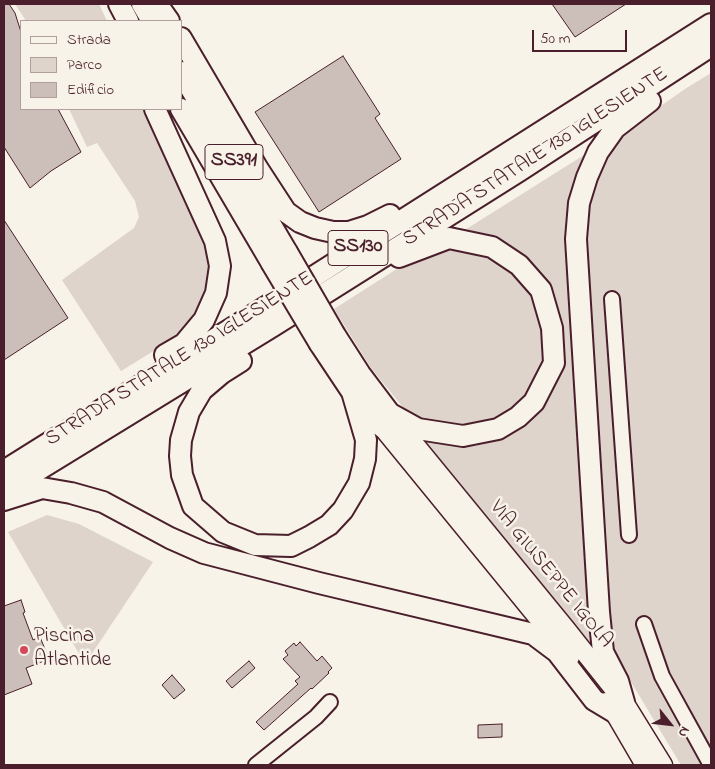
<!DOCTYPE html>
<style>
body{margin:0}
#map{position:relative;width:715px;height:769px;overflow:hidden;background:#f7f3e8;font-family:"Indie Flower",sans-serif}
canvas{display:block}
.frame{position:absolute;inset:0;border:5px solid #4a1f2b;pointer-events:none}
.legend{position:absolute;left:20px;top:20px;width:162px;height:90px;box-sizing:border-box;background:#f7f3e8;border:1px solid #b29e9c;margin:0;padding:6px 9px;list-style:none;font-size:15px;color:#4a1f2b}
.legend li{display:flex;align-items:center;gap:10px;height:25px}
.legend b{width:25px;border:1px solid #b29e9c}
.north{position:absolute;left:645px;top:699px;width:50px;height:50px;-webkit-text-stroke:4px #f7f3e8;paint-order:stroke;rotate:119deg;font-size:14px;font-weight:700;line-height:20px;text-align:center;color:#4a1f2b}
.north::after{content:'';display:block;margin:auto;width:18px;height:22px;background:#4a1f2b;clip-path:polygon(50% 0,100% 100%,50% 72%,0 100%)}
.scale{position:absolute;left:532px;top:30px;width:95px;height:22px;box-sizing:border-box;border:2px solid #4a1f2b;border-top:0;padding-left:6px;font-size:15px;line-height:18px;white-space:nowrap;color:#4a1f2b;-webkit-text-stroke:4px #f7f3e8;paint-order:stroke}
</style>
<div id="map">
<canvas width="715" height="769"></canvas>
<div class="frame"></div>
<ul class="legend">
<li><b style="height:6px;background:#f7f3e8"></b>Strada</li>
<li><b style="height:14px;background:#ded4cc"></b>Parco</li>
<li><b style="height:14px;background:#ccbfb9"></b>Edificio</li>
</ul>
<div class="north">N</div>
<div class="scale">50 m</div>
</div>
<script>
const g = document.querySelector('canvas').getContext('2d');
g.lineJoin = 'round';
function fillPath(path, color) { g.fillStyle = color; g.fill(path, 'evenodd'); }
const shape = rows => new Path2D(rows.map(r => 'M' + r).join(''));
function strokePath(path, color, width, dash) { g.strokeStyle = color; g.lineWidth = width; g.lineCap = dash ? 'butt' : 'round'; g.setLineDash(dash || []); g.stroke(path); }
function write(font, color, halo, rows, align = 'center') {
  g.font = font + ' "Indie Flower",sans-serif'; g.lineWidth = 5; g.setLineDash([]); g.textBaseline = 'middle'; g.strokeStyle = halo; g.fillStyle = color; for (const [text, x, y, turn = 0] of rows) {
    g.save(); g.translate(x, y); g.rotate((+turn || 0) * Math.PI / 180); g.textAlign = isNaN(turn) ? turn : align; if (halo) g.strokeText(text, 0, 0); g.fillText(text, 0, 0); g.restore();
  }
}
const green = shape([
 [15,4,99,4,107,21,26,21],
 [711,73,711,765,681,765,622,667,610,645,585,272,587,207,594,178,609,153,635,124,685,89],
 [69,109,148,109,206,239,211,270,209,286,201,309,178,336,121,371,62,280,134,228,139,217,135,201,97,143,87,147],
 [592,150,584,162,595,643,590,642,420,438,444,445,474,446,503,439,522,428,543,406,557,378,562,352,563,324,556,303,544,279,528,261,511,247,493,239,460,233],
 [460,247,481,249,516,270,541,308,547,354,540,378,513,415,464,432,422,422,406,411,371,368,334,309,414,258,441,249],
 [47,515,79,524,153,562,85,664,8,532]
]);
const building = shape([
 [4,4,9,4,15,13,21,32,21,109,58,109,81,152,51,171,30,188,4,147,4,4],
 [552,4,626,4,575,37,552,4],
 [343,56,380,114,375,118,401,159,319,212,255,112,343,56],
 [4,220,68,318,4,360,4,220],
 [21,600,25,612,23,613,33,640,40,637,49,659,26,668,32,684,4,695,4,606,21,600],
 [300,642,317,661,322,656,332,668,328,672,329,673,312,689,311,688,264,730,256,722,298,684,295,681,300,677,283,659,288,655,285,651,294,643,296,646,300,642],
 [249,661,255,668,232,688,226,681,249,661],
 [172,675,185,690,174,699,162,685,172,675],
 [502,724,502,737,478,738,478,725,502,724]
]);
const minor = shape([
 [612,299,629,535],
 [644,624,662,676,711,765],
 [256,765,316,717,330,702]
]);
const major = shape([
 [394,419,566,629,624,702,663,765],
 [382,427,570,657],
 [606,702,614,712,645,765]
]);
const highway = shape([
 [119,4,128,21],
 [142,4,152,21],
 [157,4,169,21],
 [181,38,258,169,286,212,300,222,315,228,333,232,349,232,368,226,390,215],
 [181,72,287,252],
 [155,109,215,241,220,266,216,293,204,320,184,344,165,355],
 [181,109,271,262],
 [335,335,360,374,394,419],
 [320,344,352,392,382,427],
 [241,361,222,373,202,390,189,412,181,440,180,456,182,475,193,506,223,532,255,545,291,546,309,537,329,525,343,510,359,483,365,459,366,440,352,392],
 [389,413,418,429,463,436,498,429,518,417,534,402,554,363,552,328,541,290,519,265,492,247,449,238,399,257],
 [4,471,258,312,711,24],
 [4,491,273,326,519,171,711,46],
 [4,500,42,488,71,493,103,502,170,538,204,553,319,583,533,634,557,652,594,700,614,712],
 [624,702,618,681,603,652,599,612,576,239,579,203,587,177,598,152,615,128,650,101]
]);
const highwayBridge = shape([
 [287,252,335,335],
 [271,262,320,344]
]);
const markers = [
 [24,650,5,"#d1495b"]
];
const shields = [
 [234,162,58],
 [358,248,60]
];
const shieldNames = [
 ["SS391",234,162],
 ["SS130",358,248]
];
const streetNames = [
 ["STRADA STATALE 130 IGLESIENTE",536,158,-33],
 ["STRADA STATALE 130 IGLESIENTE",180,360,-32],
 ["VIA GIUSEPPE IGOLA",550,575,51]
];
const poiNames = [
 ["Piscina",34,638],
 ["Atlantide",34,662]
];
fillPath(green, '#ded4cc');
fillPath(building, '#ccbfb9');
strokePath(building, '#4a1f2b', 1);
strokePath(minor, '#4a1f2b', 18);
strokePath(major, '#4a1f2b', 21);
strokePath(highway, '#4a1f2b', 24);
strokePath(minor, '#f7f3e8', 14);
strokePath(major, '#f7f3e8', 18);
strokePath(highway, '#f7f3e8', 20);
strokePath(highwayBridge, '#4a1f2b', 24, []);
strokePath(highwayBridge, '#f7f3e8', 20);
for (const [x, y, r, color] of markers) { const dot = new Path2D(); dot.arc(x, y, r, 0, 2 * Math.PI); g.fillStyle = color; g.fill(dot); strokePath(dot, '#f7f3e8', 2); }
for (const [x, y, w] of shields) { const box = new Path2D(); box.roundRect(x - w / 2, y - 17.5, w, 35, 4); g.fillStyle = '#f7f3e8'; g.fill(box); strokePath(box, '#4a1f2b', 1); }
write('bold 20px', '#4a1f2b', null, shieldNames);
write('21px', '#4a1f2b', '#f7f3e8', streetNames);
write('21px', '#4a1f2b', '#f7f3e8', poiNames, 'left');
</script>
